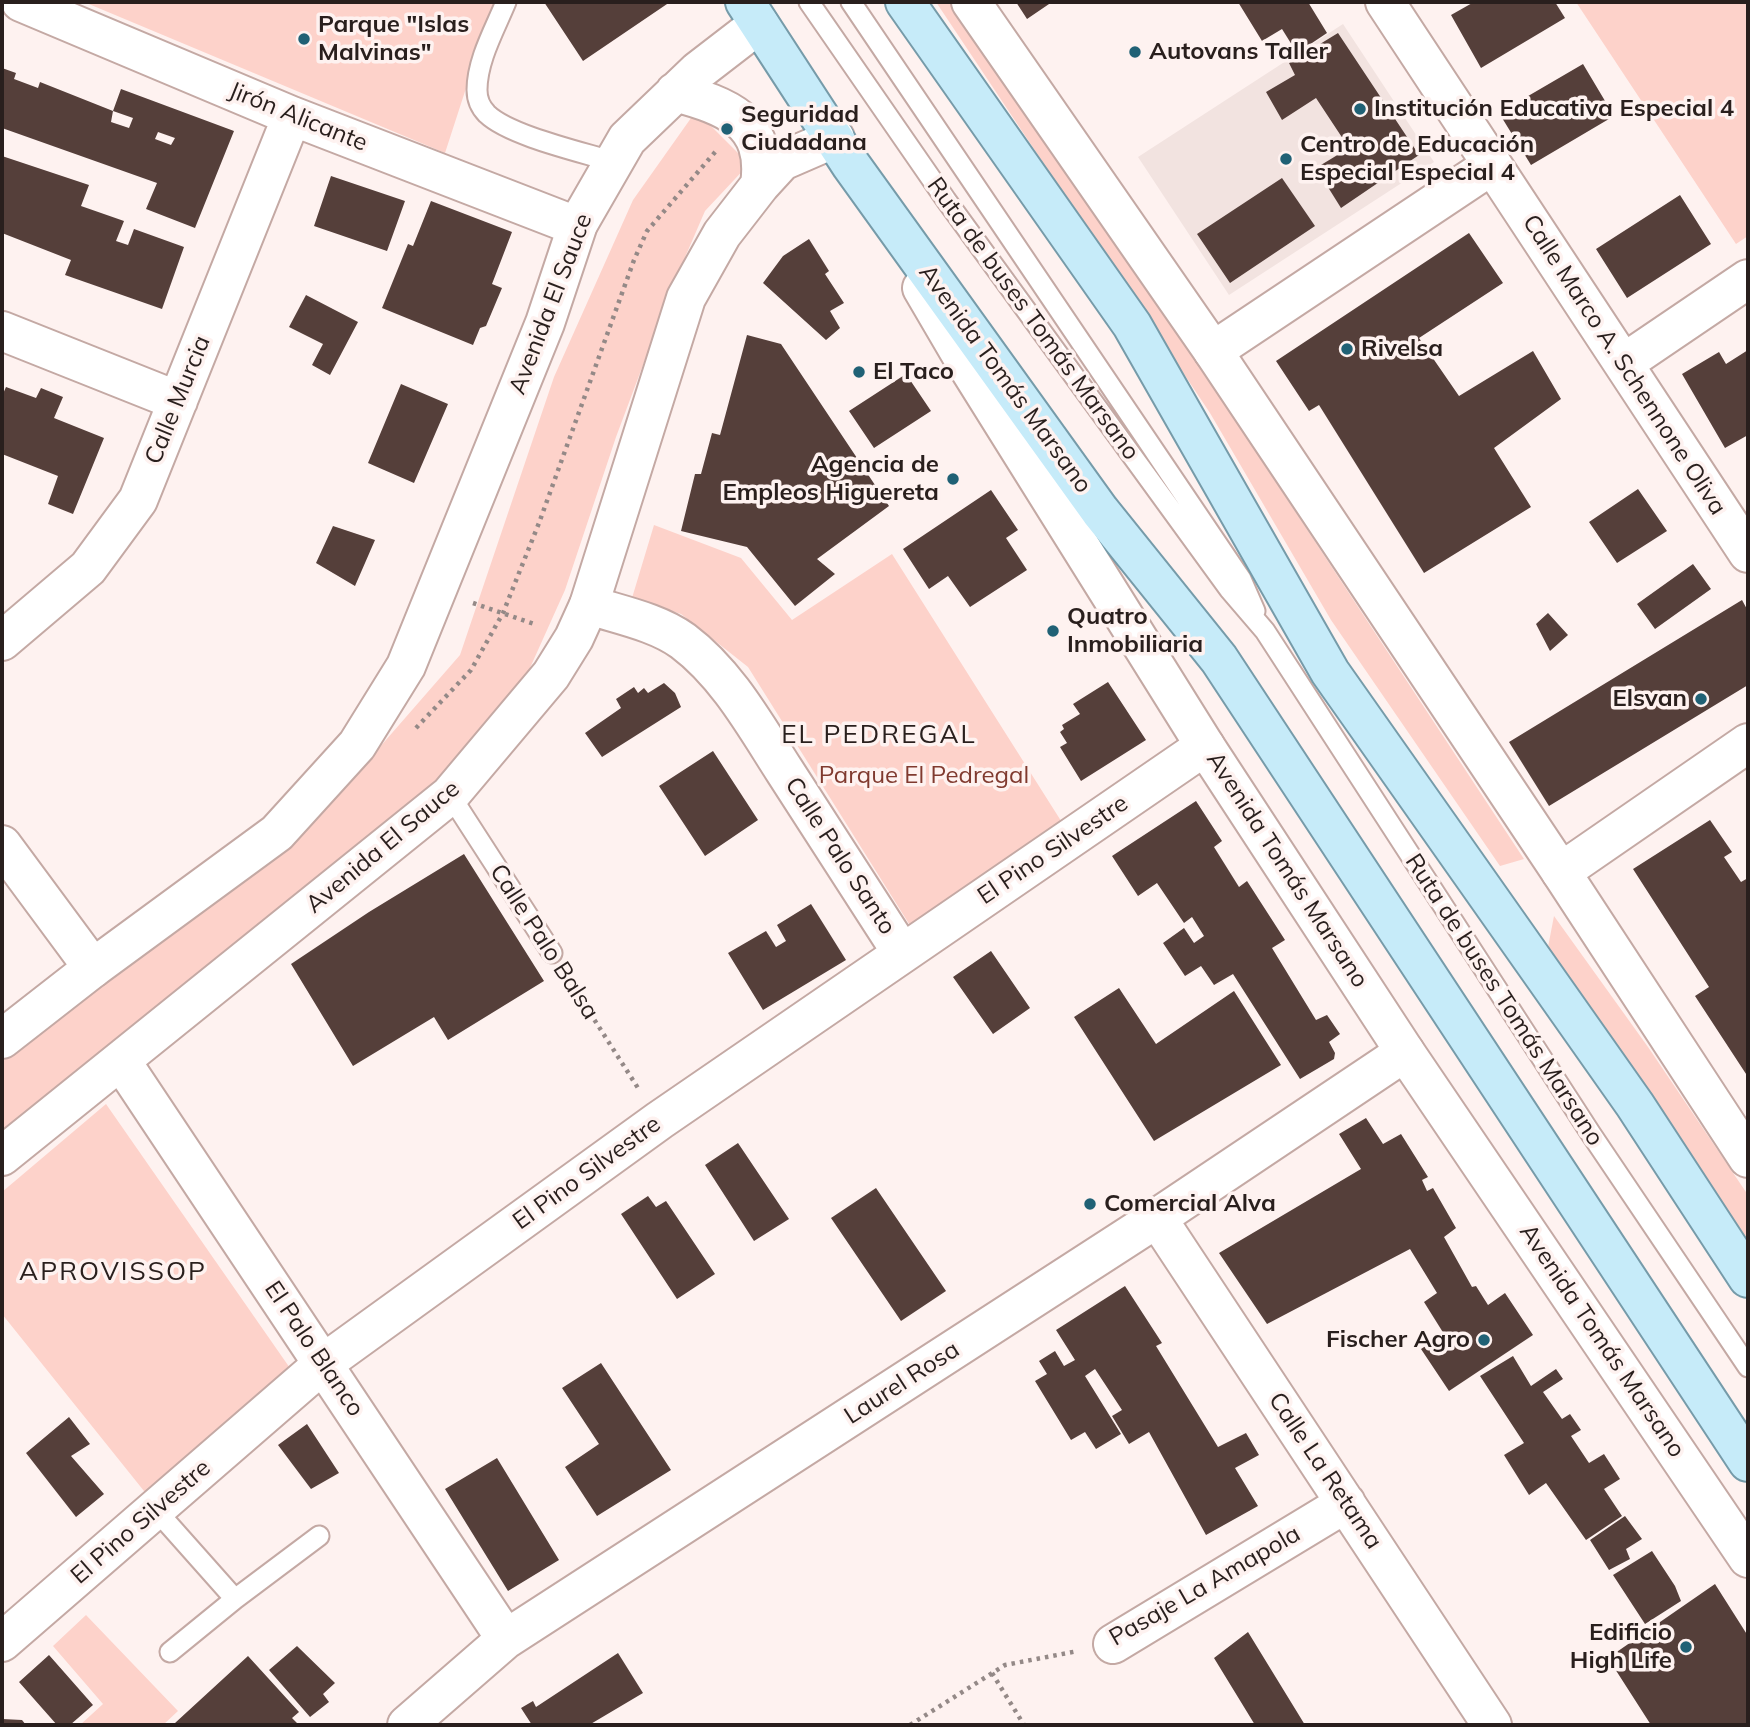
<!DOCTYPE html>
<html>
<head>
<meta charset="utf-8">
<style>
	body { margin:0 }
	#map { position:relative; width:1750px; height:1727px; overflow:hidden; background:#fef2f0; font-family:Mulish,sans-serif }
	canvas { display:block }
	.frame { position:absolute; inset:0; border:4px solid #291f1d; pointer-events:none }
</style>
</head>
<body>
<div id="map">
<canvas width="1750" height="1727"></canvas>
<div class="frame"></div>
</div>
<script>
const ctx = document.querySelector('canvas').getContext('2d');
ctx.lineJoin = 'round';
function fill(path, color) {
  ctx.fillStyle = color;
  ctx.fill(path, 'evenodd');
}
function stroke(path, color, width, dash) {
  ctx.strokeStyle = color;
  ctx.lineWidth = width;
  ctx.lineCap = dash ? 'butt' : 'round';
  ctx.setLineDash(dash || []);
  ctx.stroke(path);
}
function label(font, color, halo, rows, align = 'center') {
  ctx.font = font + ' Mulish,sans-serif';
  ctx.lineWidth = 7;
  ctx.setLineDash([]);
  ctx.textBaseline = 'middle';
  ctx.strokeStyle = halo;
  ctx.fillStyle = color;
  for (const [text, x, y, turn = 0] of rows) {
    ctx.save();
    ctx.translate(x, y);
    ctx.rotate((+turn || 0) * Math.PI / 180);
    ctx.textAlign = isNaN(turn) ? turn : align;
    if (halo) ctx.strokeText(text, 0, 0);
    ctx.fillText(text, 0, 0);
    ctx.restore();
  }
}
fill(new Path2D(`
	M 1343,24 L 1434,162 L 1229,295 L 1138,157 Z`), '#f2e3e0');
fill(new Path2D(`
	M 84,2 L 494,2 L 445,153 Z
	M 936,2 L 952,2 L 1206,376 L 1524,859 L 1500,866 L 1331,620 L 1210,413 Z
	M 1576,2 L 1748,2 L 1748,236 L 1736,244 Z
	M 696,111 L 749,164 L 705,211 L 673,285 L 616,437 L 565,590 L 525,679 L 454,771 L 2,1130 L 2,1062 L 338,795 L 460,655 L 554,377 L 633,200 Z
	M 654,525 L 741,558 L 792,620 L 892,554 L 1063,824 L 911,927 L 748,667 L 681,614 L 632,598 Z
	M 1554,916 L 1648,1047 L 1748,1195 L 1748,1248 L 1548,947 Z
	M 106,1104 L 292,1371 L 148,1496 L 2,1314 L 2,1192 Z
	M 86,1615 L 178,1711 L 163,1725 L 80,1725 L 103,1704 L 53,1646 Z`), '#fdd2ca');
fill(new Path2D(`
	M 544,2 L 670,2 L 583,61 Z
	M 1016,2 L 1052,2 L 1027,19 Z
	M 1238,2 L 1308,2 L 1327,33 L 1297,53 L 1282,29 L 1262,41 Z
	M 1474,2 L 1555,2 L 1565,18 L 1481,68 L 1451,15 Z
	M 1338,33 L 1419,155 L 1341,208 L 1316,168 L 1349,148 L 1316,98 L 1282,120 L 1266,92 L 1295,75 L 1289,63 Z
	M 1583,64 L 1614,116 L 1531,165 L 1499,113 Z
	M 2,68 L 16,73 L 14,79 L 38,88 L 40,82 L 113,111 L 111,122 L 129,128 L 133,118 L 113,111 L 121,89 L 234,131 L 195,228 L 146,209 L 157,183 L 2,128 ZM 158,132 L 175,138 L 171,145 L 155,139 Z
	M 2,156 L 89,185 L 81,206 L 124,221 L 116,241 L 128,245 L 134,229 L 184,247 L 162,309 L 65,275 L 71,260 L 2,233 Z
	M 331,176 L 405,201 L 387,251 L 314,226 Z
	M 1282,178 L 1315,226 L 1230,283 L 1197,234 Z
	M 1680,195 L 1711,244 L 1627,298 L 1596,249 Z
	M 431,201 L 512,232 L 492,284 L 502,288 L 486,326 L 480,328 L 473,345 L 382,308 L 408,244 L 413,246 Z
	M 1469,233 L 1503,283 L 1419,338 L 1459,396 L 1533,351 L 1561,399 L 1494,448 L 1531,507 L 1424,573 L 1319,405 L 1309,411 L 1276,361 Z
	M 809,239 L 829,271 L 825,274 L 844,303 L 830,311 L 840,328 L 826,340 L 763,283 L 783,256 Z
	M 306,295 L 358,322 L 330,375 L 312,365 L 323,344 L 289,327 Z
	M 747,335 L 781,344 L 889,506 L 817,559 L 835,574 L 795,606 L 747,547 L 681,531 L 695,474 L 701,474 L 712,433 L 720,435 Z
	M 1748,350 L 1748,435 L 1725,448 L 1682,374 L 1719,352 L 1726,364 Z
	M 906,374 L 931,411 L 874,448 L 849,411 Z
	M 401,384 L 448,404 L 414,483 L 368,463 Z
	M 6,387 L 36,398 L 41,388 L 63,397 L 54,418 L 104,438 L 73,514 L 48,504 L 58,476 L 2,454 L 2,396 Z
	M 1638,489 L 1667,531 L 1617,563 L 1589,522 Z
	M 991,490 L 1018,530 L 1006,538 L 1027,570 L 970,607 L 948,576 L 929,589 L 903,549 Z
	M 333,526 L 375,540 L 355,586 L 316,563 Z
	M 1693,564 L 1711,589 L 1655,629 L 1637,604 Z
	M 1742,600 L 1748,611 L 1748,685 L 1549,806 L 1509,742 Z
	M 1548,613 L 1568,635 L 1550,651 L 1536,624 Z
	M 1108,682 L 1146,740 L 1081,781 L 1060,747 L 1067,743 L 1060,732 L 1064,729 L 1062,725 L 1080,714 L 1073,704 Z
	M 664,683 L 675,693 L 681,707 L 602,757 L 585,733 L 621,708 L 616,699 L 634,687 L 638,693 L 644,688 L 648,693 Z
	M 713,751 L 758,820 L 705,856 L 659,786 Z
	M 1196,801 L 1222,841 L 1214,847 L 1239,887 L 1247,881 L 1285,940 L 1272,948 L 1316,1020 L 1327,1015 L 1340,1034 L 1329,1042 L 1335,1053 L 1334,1059 L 1300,1079 L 1233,974 L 1214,985 L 1201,966 L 1185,976 L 1163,943 L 1184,928 L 1194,943 L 1204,936 L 1192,917 L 1184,923 L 1157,883 L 1138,896 L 1112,856 Z
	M 1710,820 L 1732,852 L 1724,857 L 1741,882 L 1748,878 L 1748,1077 L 1695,996 L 1709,987 L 1633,869 Z
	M 464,854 L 544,981 L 448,1040 L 434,1017 L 353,1066 L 291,964 L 369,912 Z
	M 811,904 L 846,960 L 763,1010 L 728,953 L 766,931 L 776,947 L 786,941 L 777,925 Z
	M 991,951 L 1030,1008 L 993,1034 L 953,977 Z
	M 1119,988 L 1156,1044 L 1234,991 L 1281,1065 L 1154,1141 L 1074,1017 Z
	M 1366,1118 L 1383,1144 L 1401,1134 L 1428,1177 L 1422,1180 L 1427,1191 L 1433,1188 L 1456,1228 L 1444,1237 L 1472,1287 L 1476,1286 L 1488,1305 L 1505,1293 L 1533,1335 L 1449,1391 L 1421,1349 L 1444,1334 L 1424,1302 L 1437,1293 L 1410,1249 L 1267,1324 L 1219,1253 L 1361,1169 L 1339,1134 Z
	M 738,1143 L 789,1219 L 754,1241 L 705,1165 Z
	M 876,1188 L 946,1291 L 901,1321 L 831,1218 Z
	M 648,1196 L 656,1207 L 666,1201 L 715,1274 L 677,1299 L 621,1214 Z
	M 1125,1286 L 1162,1343 L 1156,1346 L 1218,1447 L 1246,1433 L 1259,1455 L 1235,1468 L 1258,1506 L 1206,1535 L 1149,1432 L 1129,1444 L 1112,1416 L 1122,1410 L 1095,1369 L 1085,1376 L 1121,1434 L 1096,1449 L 1085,1432 L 1071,1440 L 1035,1381 L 1047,1374 L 1039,1361 L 1055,1351 L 1064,1366 L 1075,1360 L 1056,1330 Z
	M 1513,1356 L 1531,1386 L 1556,1369 L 1563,1379 L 1543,1392 L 1562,1419 L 1570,1414 L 1581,1430 L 1571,1436 L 1589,1463 L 1604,1454 L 1620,1479 L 1604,1489 L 1622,1516 L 1586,1540 L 1546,1483 L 1529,1495 L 1504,1455 L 1524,1443 L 1480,1376 Z
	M 601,1363 L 671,1470 L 597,1516 L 565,1467 L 599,1444 L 562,1388 Z
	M 69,1417 L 90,1444 L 71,1456 L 104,1494 L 76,1517 L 26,1453 Z
	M 307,1424 L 339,1473 L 311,1489 L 278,1445 Z
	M 497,1458 L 559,1560 L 508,1591 L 445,1489 Z
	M 1625,1516 L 1642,1539 L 1626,1549 L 1630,1559 L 1609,1570 L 1590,1540 Z
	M 1652,1551 L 1675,1586 L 1681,1601 L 1645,1624 L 1613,1575 Z
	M 1715,1584 L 1748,1636 L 1748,1725 L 1651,1725 L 1608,1658 Z
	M 1248,1632 L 1305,1725 L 1255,1725 L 1214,1658 Z
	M 297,1646 L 335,1683 L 323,1694 L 329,1702 L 310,1717 L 269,1670 Z
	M 618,1653 L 643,1693 L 589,1725 L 532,1725 L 521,1708 L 533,1701 L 536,1707 Z
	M 49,1655 L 93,1705 L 70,1725 L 57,1725 L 19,1682 Z
	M 248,1656 L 299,1712 L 292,1718 L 299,1725 L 177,1725 L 175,1723 Z
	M 2,1719 L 22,1720 L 26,1725 L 2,1725 Z`), '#553f3a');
const service = new Path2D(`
	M 506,2 C 495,29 477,60 477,90 C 477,99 480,107 487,114 C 510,136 582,152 614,162
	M 809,2 L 946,200 L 1229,589 L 1265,631 L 1591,1134 L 1748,1367
	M 851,2 L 1241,579 L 1255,611
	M 450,795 L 552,953
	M 155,1509 L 235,1599
	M 170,1652 L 235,1599 L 319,1536`);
const minor = new Path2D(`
	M 21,2 L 292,116 L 571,224 L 578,224
	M 1385,2 L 1748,553
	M 2,331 L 178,401
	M 1213,351 L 1492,165
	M 1624,363 L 1748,279
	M 589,605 C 620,615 657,622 683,641 C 727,674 755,725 784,770 C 824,831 863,892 902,953
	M 2,641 L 88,568 L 138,500 L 292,116
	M 2,845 L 93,968
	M 1561,872 L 1748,743
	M 121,1061 L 506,1639
	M 1157,1218 L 1492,1725
	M 2,1642 L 324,1363 L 660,1120 L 1205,746
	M 1113,1644 L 1346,1503
	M 407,1725 L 506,1639 L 1157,1218 L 1405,1052`);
const tertiary = new Path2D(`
	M 971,2 L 1213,351 L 1561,872 L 1748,1158
	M 675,92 C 726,106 769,121 760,185
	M 922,288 L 970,370 L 1205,746 L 1405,1052 L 1748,1558
	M 2,1039 L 93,968 L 277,833 L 357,745 L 406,666 L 545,323 L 578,224 L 627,139 L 698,71 L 759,24
	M 2,1156 L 450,795 L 551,675 L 574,638 L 589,605 L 686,298 L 722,234 L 760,185 L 782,161 L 835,138`);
const primary = new Path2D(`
	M 745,2 L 851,165 L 1100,511 L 1219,659 L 1748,1462
	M 905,2 L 1132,325 L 1330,672 L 1635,1105 L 1748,1278`);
stroke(service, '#c4a9a4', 23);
stroke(minor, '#c4a9a4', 42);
stroke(tertiary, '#c4a9a4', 42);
stroke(primary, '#769ba9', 42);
stroke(new Path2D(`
	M 473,603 L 537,625
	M 416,728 L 471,670 L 503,613 L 539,523 L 634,260 L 647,231 L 716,151
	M 567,977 L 638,1088
	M 992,1673 L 1024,1725
	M 910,1725 L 1005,1665 L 1078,1651`), '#948987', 4.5, [3.5, 5]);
stroke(service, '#fff', 19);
stroke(minor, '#fff', 38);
stroke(tertiary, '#fff', 38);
stroke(primary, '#c6ebf9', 38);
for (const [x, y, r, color] of [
	[304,39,7,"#206175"],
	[1135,52,7,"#206175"],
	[1360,109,7,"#206175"],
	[727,129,7,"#206175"],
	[1286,159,7,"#206175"],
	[1347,349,7,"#206175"],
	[859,372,7,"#206175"],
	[953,479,7,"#206175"],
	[1053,631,7,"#206175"],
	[1701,699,7,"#206175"],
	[1090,1204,7,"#206175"],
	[1484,1340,7,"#206175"],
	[1686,1647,7,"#206175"]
]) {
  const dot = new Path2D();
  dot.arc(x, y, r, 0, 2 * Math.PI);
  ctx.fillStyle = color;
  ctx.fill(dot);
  stroke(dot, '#fef2f0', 2.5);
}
label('bold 24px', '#291f1d', '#fef2f0', [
	["Parque \"Islas",318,25],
	["Malvinas\"",318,53],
	["Autovans Taller",1149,52],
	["Institución Educativa Especial 4",1374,109],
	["Seguridad",741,115],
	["Ciudadana",741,143],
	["Centro de Educación",1300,145],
	["Especial Especial 4",1300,173],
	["Rivelsa",1361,349],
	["El Taco",873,372],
	["Agencia de",939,465,"right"],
	["Empleos Higuereta",939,493,"right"],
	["Quatro",1067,617],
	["Inmobiliaria",1067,645],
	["Elsvan",1687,699,"right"],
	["Comercial Alva",1104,1204],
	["Fischer Agro",1470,1340,"right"],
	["Edificio",1672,1633,"right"],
	["High Life",1672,1661,"right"]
], 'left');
label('24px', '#291f1d', '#fef2f0', [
	["Jirón Alicante",298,117,22],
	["Avenida El Sauce",551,304,-69],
	["Ruta de buses Tomás Marsano",1033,319,54],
	["Calle Marco A. Schennone Oliva",1624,365,57],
	["Avenida Tomás Marsano",1005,379,54],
	["Calle Murcia",178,400,-68],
	["Avenida El Sauce",383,847,-40],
	["El Pino Silvestre",1053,850,-34],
	["Calle Palo Santo",840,856,57],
	["Avenida Tomás Marsano",1287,870,57],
	["Calle Palo Balsa",544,942,57],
	["Ruta de buses Tomás Marsano",1504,1000,57],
	["El Pino Silvestre",587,1173,-36],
	["Avenida Tomás Marsano",1602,1341,56],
	["El Palo Blanco",314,1349,56],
	["Laurel Rosa",902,1383,-33],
	["Calle La Retama",1325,1471,56],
	["El Pino Silvestre",141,1522,-41],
	["Pasaje La Amapola",1205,1586,-30]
]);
label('24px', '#803a2f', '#fef2f0', [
	["Parque El Pedregal",924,776]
]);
ctx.letterSpacing = '2px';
label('26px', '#291f1d', '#fef2f0', [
	["EL PEDREGAL",879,735],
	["APROVISSOP",113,1272]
]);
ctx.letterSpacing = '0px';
</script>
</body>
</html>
